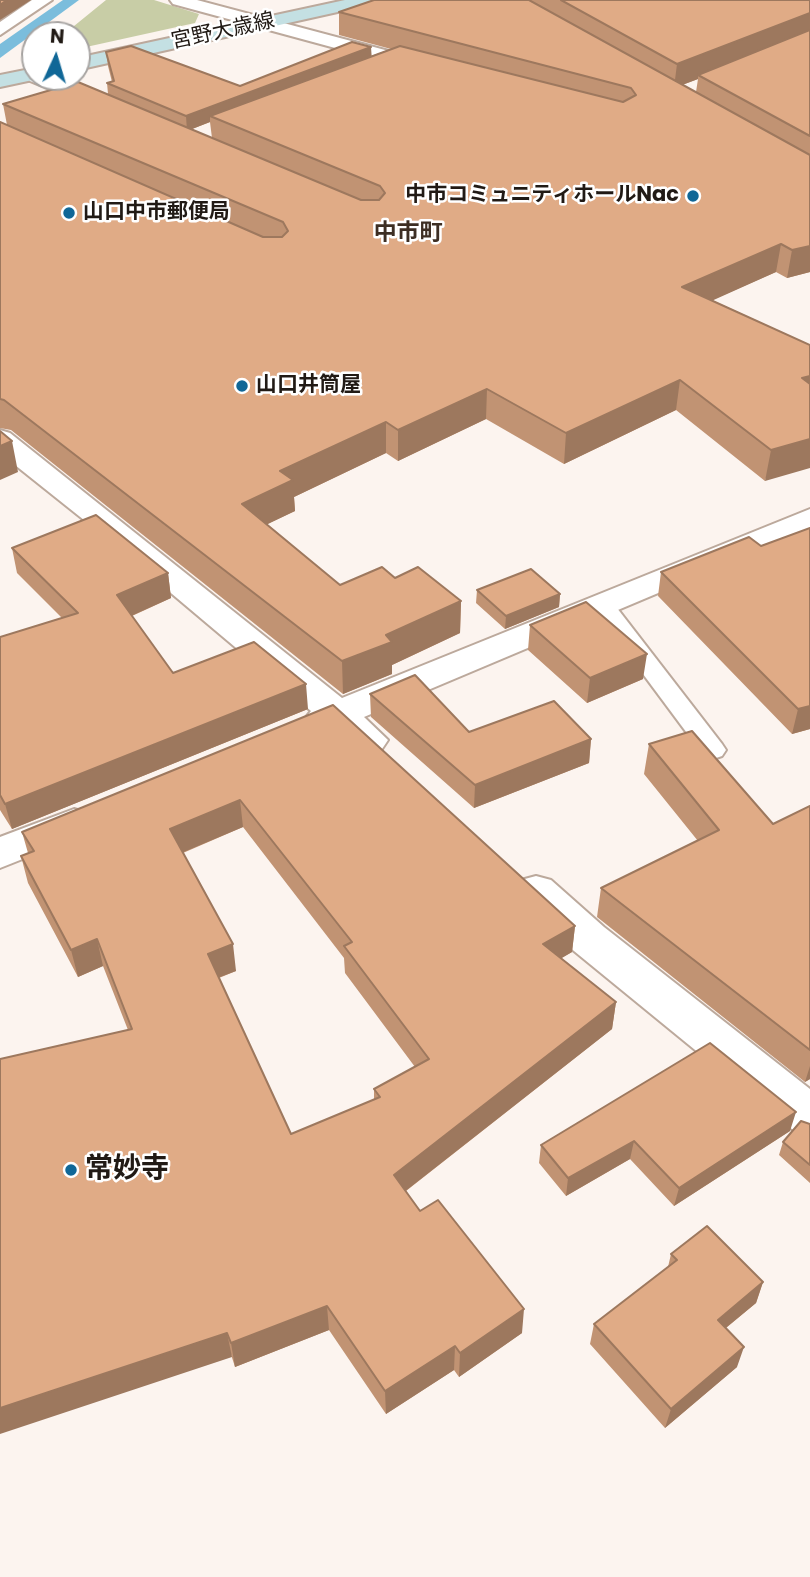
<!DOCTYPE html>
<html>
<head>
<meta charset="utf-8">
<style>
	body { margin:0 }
	#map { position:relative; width:810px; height:1577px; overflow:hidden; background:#fcf4ef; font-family:Poppins,sans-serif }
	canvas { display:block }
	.north { position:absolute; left:21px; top:21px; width:70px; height:70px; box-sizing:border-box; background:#fff; border:2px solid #a6a3a1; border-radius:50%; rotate:4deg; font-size:19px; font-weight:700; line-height:28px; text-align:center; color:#211a15 }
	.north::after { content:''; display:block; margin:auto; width:24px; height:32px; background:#106797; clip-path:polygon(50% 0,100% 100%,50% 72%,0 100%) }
</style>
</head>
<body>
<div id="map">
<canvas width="810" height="1577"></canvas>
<div class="north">N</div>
</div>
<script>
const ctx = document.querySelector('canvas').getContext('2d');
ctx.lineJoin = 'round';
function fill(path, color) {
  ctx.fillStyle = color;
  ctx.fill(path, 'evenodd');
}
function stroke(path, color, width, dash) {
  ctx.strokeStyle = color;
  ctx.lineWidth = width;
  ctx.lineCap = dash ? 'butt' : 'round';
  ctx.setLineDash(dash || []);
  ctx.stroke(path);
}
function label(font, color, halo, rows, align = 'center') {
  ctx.font = font + ' Poppins,"Noto Sans JP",sans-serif';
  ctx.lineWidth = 5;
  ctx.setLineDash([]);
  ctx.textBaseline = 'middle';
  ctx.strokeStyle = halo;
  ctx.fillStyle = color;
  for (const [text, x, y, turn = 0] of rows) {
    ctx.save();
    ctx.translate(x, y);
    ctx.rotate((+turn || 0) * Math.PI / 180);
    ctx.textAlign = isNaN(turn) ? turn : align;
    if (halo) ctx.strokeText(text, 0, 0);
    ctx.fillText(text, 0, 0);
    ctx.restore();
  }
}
fill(new Path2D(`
	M 106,0 L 154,0 L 199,14 L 195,23 L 77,49 L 77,35 L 63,35 Z`), '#c8cda6');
fill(new Path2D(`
	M 63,0 L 79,0 L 0,58 L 0,44 Z`), '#7bbddc');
const lane = new Path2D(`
	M 602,597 L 610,599 L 722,744 L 726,750 L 722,756 L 713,759 L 704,756 L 591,604 L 594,599 Z`);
const street = new Path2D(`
	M 32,0 L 52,0 L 0,35 L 0,22 Z
	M 170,0 L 197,0 L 434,63 L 437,67 L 427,73 L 420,71 L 173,4 Z
	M 35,72 L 35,77 L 54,77 L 117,103 L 120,107 L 110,113 L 103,111 L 30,81 L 27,77 Z
	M 0,430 L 10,433 L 342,698 L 810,509 L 810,529 L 364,717 L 388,740 L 382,749 C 360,755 350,744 333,730 L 321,733 L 308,730 L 303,721 L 311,711 L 89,524 L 0,453 Z
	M 74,809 L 88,813 L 94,823 L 88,833 L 0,868 L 0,837 Z
	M 536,876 L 551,880 L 604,927 L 810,1089 L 810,1136 L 793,1130 L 574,951 L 521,902 L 515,891 L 521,880 Z`);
const secondary = new Path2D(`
	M 345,0 L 378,0 L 369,5 L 77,70 L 77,58 Z
	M 35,68 L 35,77 L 42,78 L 0,87 L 0,75 Z`);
stroke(lane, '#bca99c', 4);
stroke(street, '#bca99c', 4);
stroke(secondary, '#bca99c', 4);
fill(lane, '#fff');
fill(street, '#fff');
fill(secondary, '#c4e0e3');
fill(new Path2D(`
	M 374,0 L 810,0 L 810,272 L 787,278 L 776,272 L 712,300 L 810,345 L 765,481 L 676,410 L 564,464 L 486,419 L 398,461 L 386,453 L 294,497 L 295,511 L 267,524 L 340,585 L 395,578 L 461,601 L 460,633 L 392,665 L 392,674 L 343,694 L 11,430 L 0,428 L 0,122 L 7,125 L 3,104 L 108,94 L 107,83 L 112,82 L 108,66 L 106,52 L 240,86 L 371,47 L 371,56 L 391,49 L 339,35 L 339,12 ZM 698,79 L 696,92 L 682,85 ZM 210,122 L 212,138 L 192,129 Z
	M 810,528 L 810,729 L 792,734 L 658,596 L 661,572 L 761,546 Z
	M 12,548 L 168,573 L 171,598 L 132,616 L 173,673 L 308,709 L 12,829 L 0,810 L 0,637 L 62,618 L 17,573 Z
	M 477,590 L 560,594 L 559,607 L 505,629 L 476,603 Z
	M 530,625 L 643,679 L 587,703 L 528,650 Z
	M 370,694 L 469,732 L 591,739 L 589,763 L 474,808 L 371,717 Z
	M 333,705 L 575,926 L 572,952 L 561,958 L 616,1002 L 612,1029 L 406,1191 L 420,1211 L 522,1333 L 459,1377 L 454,1370 L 386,1414 L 329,1330 L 235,1367 L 128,1030 L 103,966 L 78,977 L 28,883 L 21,856 L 28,853 L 22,832 ZM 243,827 L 344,958 L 345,973 L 415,1067 L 374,1089 L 374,1100 L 291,1134 L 219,978 L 236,971 L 183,853 Z
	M 649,744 L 773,824 L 810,806 L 810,1079 L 805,1082 L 597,917 L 601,888 L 698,841 L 644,774 Z
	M 810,1124 L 810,1183 L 779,1155 L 783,1142 Z
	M 790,1131 L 674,1206 L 630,1159 L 566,1196 L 539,1163 L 541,1145 Z
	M 671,1254 L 763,1282 L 756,1303 L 726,1328 L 737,1367 L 665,1428 L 590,1344 L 594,1324 L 668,1267 Z`), '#c19373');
fill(new Path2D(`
	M 7,0 L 31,0 L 0,20 L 0,5 Z
	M 810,13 L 810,34 L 698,75 L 698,79 L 674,88 L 677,64 Z
	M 371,47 L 372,61 L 210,116 L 210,122 L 187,131 L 186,116 Z
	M 781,244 L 776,272 L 678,316 L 682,287 Z
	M 810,246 L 810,272 L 787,278 L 792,250 Z
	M 810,376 L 810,404 L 802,378 Z
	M 680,380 L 676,410 L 564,464 L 566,433 Z
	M 487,389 L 486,419 L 398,461 L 398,430 Z
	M 386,422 L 386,453 L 294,497 L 295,511 L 245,535 L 242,504 L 280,471 Z
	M 810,439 L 810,468 L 765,481 L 771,450 Z
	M 12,441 L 18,472 L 0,480 L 0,446 Z
	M 168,573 L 171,598 L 122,620 L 117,595 Z
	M 560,594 L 559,607 L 505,629 L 506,616 Z
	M 461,601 L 460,633 L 392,665 L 392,674 L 343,694 L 342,661 L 386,635 Z
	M 647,654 L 643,679 L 587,703 L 590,678 Z
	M 306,684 L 308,709 L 12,829 L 5,804 Z
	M 810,706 L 810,729 L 792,734 L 798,709 Z
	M 591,739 L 589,763 L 474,808 L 475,785 Z
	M 240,800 L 243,827 L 174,856 L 170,829 Z
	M 575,926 L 572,952 L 540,971 L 543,944 Z
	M 97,939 L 103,966 L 78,977 L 71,950 Z
	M 233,944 L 236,971 L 212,980 L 208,954 Z
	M 616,1002 L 612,1029 L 394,1200 L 394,1175 Z
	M 810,1066 L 810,1079 L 805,1082 Z
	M 796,1112 L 790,1131 L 674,1206 L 679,1188 Z
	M 634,1141 L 630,1159 L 566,1196 L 568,1178 Z
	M 763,1282 L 756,1303 L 711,1340 L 718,1320 Z
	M 327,1306 L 329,1330 L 235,1367 L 231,1343 Z
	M 524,1309 L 522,1333 L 459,1377 L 460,1353 Z
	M 227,1333 L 232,1357 L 0,1434 L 0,1408 Z
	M 455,1346 L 454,1370 L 386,1414 L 385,1391 Z
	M 744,1347 L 737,1367 L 665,1428 L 671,1409 Z`), '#9d785e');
const building = new Path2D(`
	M 0,0 L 7,0 L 0,5 Z
	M 374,0 L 529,0 L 810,155 L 810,246 L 792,250 L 781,244 L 682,287 L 810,345 L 810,376 L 802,378 L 810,384 L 810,439 L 771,450 L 680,380 L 566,433 L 487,389 L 398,430 L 386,422 L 280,471 L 293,480 L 242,504 L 340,585 L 382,567 L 395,578 L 418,567 L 461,601 L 386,635 L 392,642 L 342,661 L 4,400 L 0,399 L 0,122 L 263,237 L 282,237 L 288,231 L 283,222 L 3,104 L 78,82 L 361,200 L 379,200 L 385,193 L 380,186 L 210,116 L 400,46 L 623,102 L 636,95 L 631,88 L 339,12 Z
	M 561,0 L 810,0 L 810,13 L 677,64 Z
	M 810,30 L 810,136 L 698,75 Z
	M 352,42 L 371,47 L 186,116 L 107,83 L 114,81 L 106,52 L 131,46 L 240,86 Z
	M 0,431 L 12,441 L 0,446 Z
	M 96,515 L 168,573 L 117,595 L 173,673 L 254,642 L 306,684 L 5,804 L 0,795 L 0,637 L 78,613 L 12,548 Z
	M 810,528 L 810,706 L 798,709 L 661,572 L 749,537 L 761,546 Z
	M 531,569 L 560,594 L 506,616 L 477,590 Z
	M 586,602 L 647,654 L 590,678 L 530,625 Z
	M 415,675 L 469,732 L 554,701 L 591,739 L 475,785 L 370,694 Z
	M 333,705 L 575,926 L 543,944 L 616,1002 L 394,1175 L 420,1211 L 438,1200 L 524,1309 L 460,1353 L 455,1346 L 385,1391 L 327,1306 L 231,1343 L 227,1333 L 0,1408 L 0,1059 L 132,1029 L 97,939 L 71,950 L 21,856 L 34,851 L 22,832 ZM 240,800 L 352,942 L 344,946 L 429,1059 L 374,1089 L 380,1097 L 291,1134 L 208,954 L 233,944 L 170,829 Z
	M 692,731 L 773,824 L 810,806 L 810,1050 L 601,888 L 719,830 L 649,744 Z
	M 710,1043 L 796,1112 L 679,1188 L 634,1141 L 568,1178 L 541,1145 Z
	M 801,1121 L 810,1124 L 810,1165 L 783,1142 Z
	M 707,1226 L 763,1282 L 718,1320 L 744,1347 L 671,1409 L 594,1324 L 677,1260 L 671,1254 Z`);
fill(building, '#e0ab86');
stroke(building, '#9d785e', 2);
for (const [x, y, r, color] of [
	[693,196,7,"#106797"],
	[69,213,7,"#106797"],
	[242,386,7,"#106797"],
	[71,1170,7,"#106797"]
]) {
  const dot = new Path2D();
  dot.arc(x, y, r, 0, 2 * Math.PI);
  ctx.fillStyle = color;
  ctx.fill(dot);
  stroke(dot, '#fff', 2.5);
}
label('21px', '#211a15', '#fff', [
	["宮野大歳線",223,32,-12]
]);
label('bold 21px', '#211a15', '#fff', [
	["中市コミュニティホールNac",679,196,"right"],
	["山口中市郵便局",83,213],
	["山口井筒屋",256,386]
], 'left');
label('bold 23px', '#3d2e23', '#fff', [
	["中市町",408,234]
]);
label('bold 28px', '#211a15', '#fff', [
	["常妙寺",85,1170]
], 'left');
</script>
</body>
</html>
